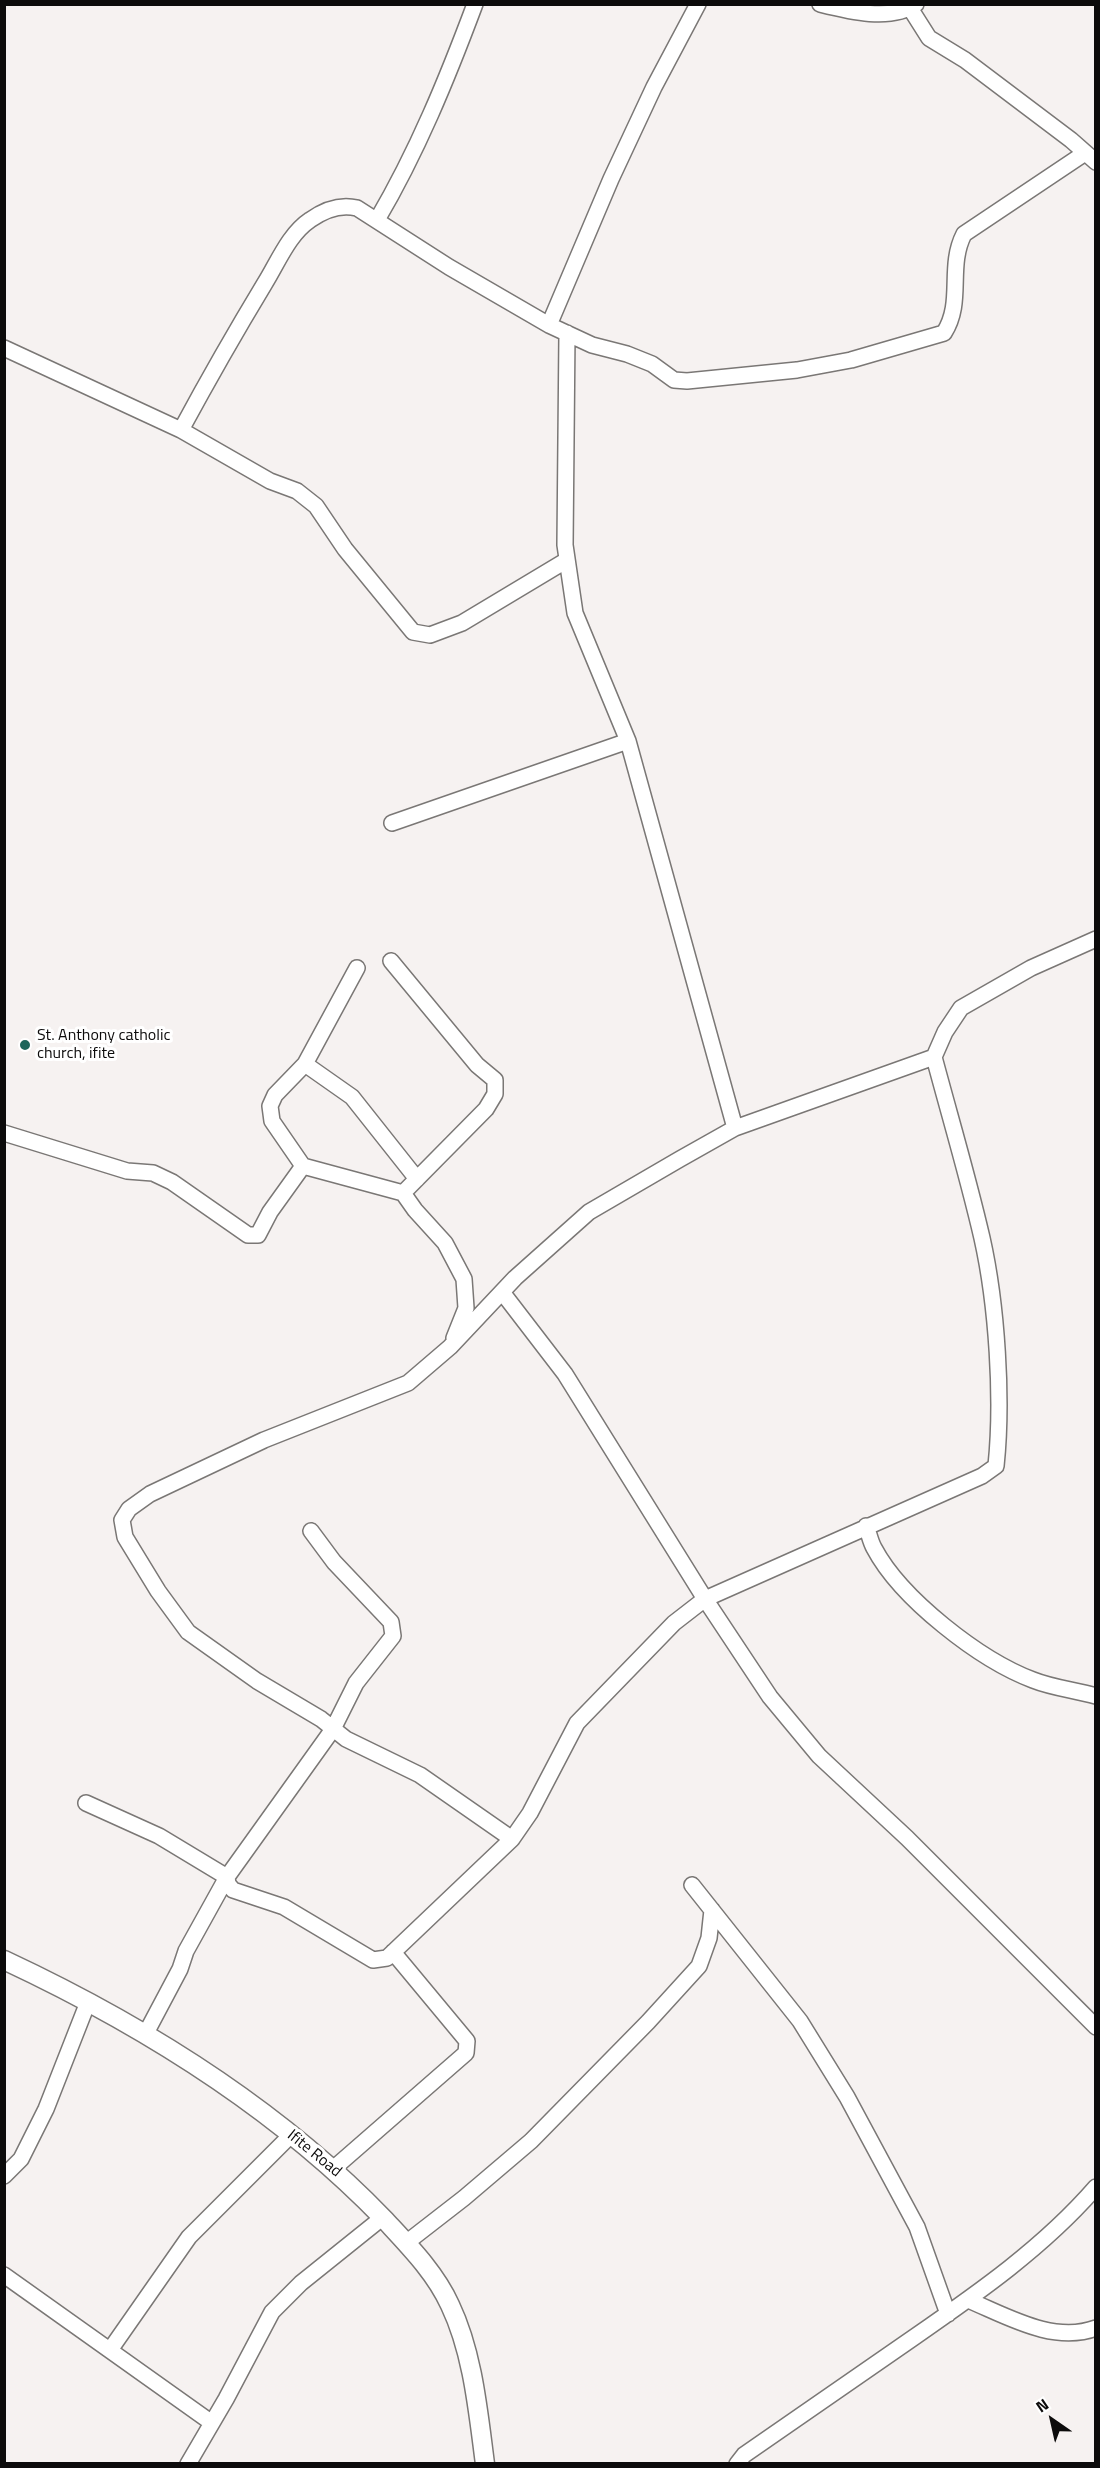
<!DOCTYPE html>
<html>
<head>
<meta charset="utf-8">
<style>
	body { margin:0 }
	#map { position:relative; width:1100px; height:2468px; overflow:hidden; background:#f6f2f1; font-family:"Titillium Web",sans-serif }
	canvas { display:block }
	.frame { position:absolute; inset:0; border:6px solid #0c0b0b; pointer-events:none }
	.north { position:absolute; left:1022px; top:2390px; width:60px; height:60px; -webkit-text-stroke:4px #fff; paint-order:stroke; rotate:326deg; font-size:16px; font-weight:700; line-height:24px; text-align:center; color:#0c0b0b }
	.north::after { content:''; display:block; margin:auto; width:21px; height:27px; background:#0c0b0b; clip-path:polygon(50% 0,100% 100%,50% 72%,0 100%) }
</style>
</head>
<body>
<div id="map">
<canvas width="1100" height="2468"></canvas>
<div class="frame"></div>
<div class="north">N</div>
</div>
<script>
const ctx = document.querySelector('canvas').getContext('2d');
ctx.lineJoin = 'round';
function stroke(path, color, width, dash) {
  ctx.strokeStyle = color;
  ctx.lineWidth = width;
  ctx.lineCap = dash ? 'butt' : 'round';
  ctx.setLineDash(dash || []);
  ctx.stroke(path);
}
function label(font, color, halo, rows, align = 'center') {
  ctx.font = font + ' "Titillium Web",sans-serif';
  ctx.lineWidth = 6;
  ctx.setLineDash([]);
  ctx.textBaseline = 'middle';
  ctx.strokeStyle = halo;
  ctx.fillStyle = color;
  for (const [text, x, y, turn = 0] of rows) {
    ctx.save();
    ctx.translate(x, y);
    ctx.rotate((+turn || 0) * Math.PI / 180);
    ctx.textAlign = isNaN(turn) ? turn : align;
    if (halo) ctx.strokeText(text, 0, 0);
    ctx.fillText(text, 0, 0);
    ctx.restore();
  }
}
const minor = new Path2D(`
	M 820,4 C 848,11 891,22 916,4
	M 910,8 L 929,38 L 965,60 L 1071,140 L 1096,162
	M 377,220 C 417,152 447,79 475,4
	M 549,325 L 611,179 L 654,87 L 698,4
	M 567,333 L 565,545 L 575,613 L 628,741 L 735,1128
	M 4,348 L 181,430 L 270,481 L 297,491 L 316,506 L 345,549 L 413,632 L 430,635 L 462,623 L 567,560
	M 181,430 C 208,380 236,331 265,283 C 278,262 289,234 310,220 C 324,210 341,204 357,208 L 449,267 L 549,325 L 592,345 L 627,354 L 652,364 L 674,380 L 687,381 L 797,370 L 851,360 L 944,333 C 964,302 947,267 964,234 L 1085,153
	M 392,823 L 628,741
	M 391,961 L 477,1065 L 495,1080 L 495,1094 L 486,1109 L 403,1193 L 415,1210 L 445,1243 L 464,1279 L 466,1308 L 454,1338
	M 305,1064 L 352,1097 L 417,1179
	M 4,1133 L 127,1171 L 153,1173 L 172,1182 L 248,1235 L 258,1235 L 270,1212 L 303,1166 L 272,1121 L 270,1106 L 275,1095 L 305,1064 L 357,968
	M 303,1166 L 403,1193
	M 502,1292 L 565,1374 L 705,1599 L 770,1697 L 819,1756 L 907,1838 L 1096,2027
	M 866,1526 C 869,1533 870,1541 874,1548 C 901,1599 980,1660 1033,1680 C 1053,1688 1075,1690 1096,1696
	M 86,1803 L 159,1836 L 227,1877 L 228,1884 L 233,1890 L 284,1907 L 373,1960 L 387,1958 L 512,1839 L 530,1813 L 577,1723 L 674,1623 L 705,1599 L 982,1476 L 996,1466 C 1003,1399 997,1305 982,1238 C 968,1177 950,1117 934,1057 L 945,1032 L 961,1008 L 1031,968 L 1096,939
	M 512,1839 L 420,1775 L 346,1739 L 321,1719 L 257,1681 L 188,1632 L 158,1591 L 125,1537 L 122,1520 L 129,1509 L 150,1494 L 264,1440 L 408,1383 L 450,1347 L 515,1278 L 589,1212 L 680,1159 L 735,1128 L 934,1057
	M 692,1885 L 800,2021 L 847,2097 L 917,2227 L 948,2314
	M 145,2035 L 180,1969 L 186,1951 L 227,1877 L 333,1729 L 356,1683 L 393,1636 L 391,1622 L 334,1562 L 311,1531
	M 333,2169 L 466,2053 L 467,2041 L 393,1952
	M 4,2176 L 21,2159 L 46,2109 L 88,2002
	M 406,2243 L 464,2198 L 531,2141 L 648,2022 L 699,1966 L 709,1938 L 712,1910
	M 4,2275 L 212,2423
	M 968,2300 C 1007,2316 1053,2344 1096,2328
	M 110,2350 L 189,2237 L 291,2135
	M 188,2464 L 226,2399 L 272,2312 L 301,2283 L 382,2218
	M 737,2464 L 744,2455 C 800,2416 857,2377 913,2338 C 978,2293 1044,2247 1096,2187`);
const tertiary = new Path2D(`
	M 4,1960 C 143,2025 277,2108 384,2219 C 408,2245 435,2272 450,2305 C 473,2353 478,2411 485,2464`);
stroke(minor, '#7a7775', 18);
stroke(tertiary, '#7a7775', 21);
stroke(minor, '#fff', 15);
stroke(tertiary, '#fff', 18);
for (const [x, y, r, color] of [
	[25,1045,6,"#1d655b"]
]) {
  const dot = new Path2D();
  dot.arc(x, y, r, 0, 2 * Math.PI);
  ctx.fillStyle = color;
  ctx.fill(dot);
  stroke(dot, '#fff', 2);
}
label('16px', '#0c0b0b', '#fff', [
	["St. Anthony catholic",37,1036],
	["church, ifite",37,1054]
], 'left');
label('16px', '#0c0b0b', '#fff', [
	["Ifite Road",314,2154,39]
]);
</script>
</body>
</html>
